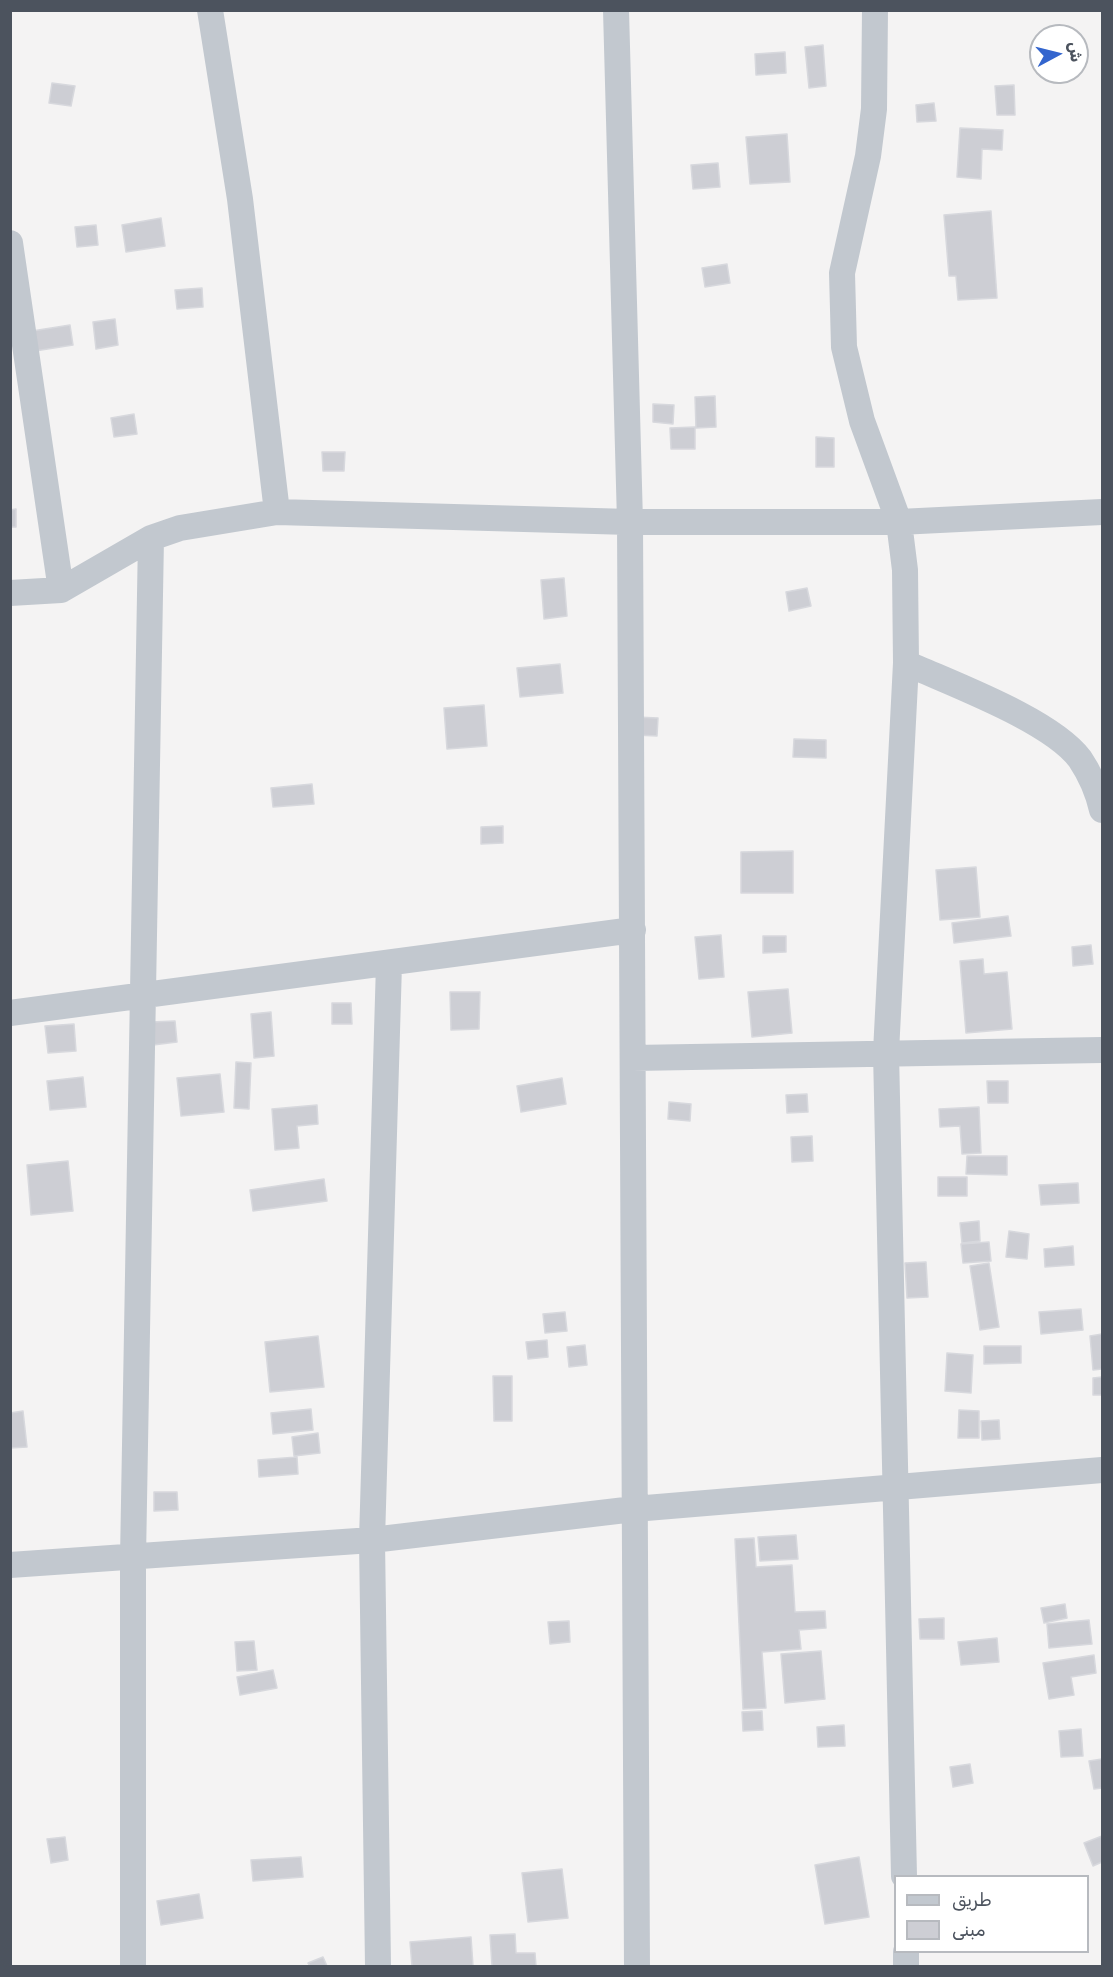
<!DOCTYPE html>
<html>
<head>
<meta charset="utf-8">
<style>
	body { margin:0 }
	#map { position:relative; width:1113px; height:1977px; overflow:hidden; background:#f4f3f3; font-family:Rubik,"Noto Naskh Arabic",sans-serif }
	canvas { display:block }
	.frame { position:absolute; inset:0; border:12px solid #4c535e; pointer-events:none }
	.legend { position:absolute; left:894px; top:1875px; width:195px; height:78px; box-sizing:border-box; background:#fff; border:2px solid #b7babf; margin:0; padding:8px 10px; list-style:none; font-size:18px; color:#4c535e }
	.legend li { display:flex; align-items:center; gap:12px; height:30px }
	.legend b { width:30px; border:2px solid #b7babf }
	.north { position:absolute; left:1029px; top:24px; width:60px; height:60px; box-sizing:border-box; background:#fff; border:2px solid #b7babf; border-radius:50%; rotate:83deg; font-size:16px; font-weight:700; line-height:24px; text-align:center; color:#4c535e }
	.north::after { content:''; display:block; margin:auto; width:21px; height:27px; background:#3365ce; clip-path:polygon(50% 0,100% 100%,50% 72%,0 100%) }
</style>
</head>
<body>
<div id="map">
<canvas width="1113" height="1977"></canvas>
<div class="frame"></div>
<ul class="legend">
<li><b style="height:8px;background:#c2c8cf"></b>طريق</li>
<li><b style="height:16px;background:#cdced4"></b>مبنى</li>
</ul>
<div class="north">ش</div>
</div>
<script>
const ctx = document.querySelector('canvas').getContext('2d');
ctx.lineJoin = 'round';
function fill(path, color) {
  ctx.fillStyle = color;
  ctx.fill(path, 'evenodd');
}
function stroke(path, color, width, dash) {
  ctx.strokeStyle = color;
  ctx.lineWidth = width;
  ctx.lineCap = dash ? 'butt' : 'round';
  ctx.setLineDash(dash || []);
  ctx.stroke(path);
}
const building = new Path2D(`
	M 823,45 L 826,86 L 809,88 L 805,47 Z
	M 785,52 L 786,73 L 756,75 L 755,54 Z
	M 52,83 L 75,86 L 71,106 L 49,103 Z
	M 1014,85 L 1015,115 L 997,115 L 995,86 Z
	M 934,103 L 936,121 L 917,122 L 916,105 Z
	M 960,128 L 1003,130 L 1002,150 L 982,149 L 981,179 L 957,177 Z
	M 787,134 L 790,182 L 750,184 L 746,137 Z
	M 718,163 L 720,187 L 693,189 L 691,165 Z
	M 991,211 L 997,298 L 958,300 L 956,276 L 949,276 L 944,215 Z
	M 161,218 L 165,246 L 126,252 L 122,225 Z
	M 96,225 L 98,245 L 77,247 L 75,227 Z
	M 727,264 L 730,283 L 705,287 L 702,268 Z
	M 202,288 L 203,307 L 177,309 L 175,290 Z
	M 115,319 L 118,345 L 96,349 L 93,322 Z
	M 70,325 L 73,345 L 35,351 L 32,331 Z
	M 715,396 L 716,427 L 696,428 L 695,397 Z
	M 653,404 L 674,405 L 673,424 L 653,422 Z
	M 134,414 L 137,434 L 114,437 L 111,418 Z
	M 695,427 L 695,449 L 671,449 L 670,428 Z
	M 816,437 L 834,438 L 834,467 L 816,467 Z
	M 322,452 L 345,452 L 344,471 L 323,471 Z
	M 16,509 L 16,527 L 10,527 L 10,510 Z
	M 564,578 L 567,616 L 544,619 L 541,580 Z
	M 807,588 L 811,606 L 789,611 L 786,592 Z
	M 560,664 L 563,693 L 520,697 L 517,668 Z
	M 484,705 L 487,746 L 447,749 L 444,708 Z
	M 636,717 L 658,718 L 657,736 L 635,735 Z
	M 794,739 L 826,740 L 826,758 L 793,757 Z
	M 312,784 L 314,804 L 273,807 L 271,788 Z
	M 503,826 L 503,843 L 481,844 L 481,827 Z
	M 793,851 L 793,893 L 741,893 L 741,852 Z
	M 976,867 L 980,917 L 940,920 L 936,870 Z
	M 1008,916 L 1011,936 L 954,943 L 952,923 Z
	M 721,935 L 724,977 L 699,979 L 695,937 Z
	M 763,936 L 786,936 L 786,952 L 763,953 Z
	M 1091,945 L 1093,964 L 1073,966 L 1072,947 Z
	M 983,959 L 984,974 L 1007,972 L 1012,1029 L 966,1033 L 960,961 Z
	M 788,989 L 792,1033 L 752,1037 L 748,992 Z
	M 450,992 L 480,992 L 479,1029 L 451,1030 Z
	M 332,1003 L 351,1003 L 352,1024 L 332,1024 Z
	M 271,1012 L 274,1056 L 254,1058 L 251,1014 Z
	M 175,1021 L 177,1042 L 153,1045 L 151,1022 Z
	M 74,1024 L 76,1051 L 48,1053 L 45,1026 Z
	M 236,1062 L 251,1063 L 249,1109 L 234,1108 Z
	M 220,1074 L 224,1112 L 181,1116 L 177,1078 Z
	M 83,1077 L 86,1107 L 50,1110 L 47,1081 Z
	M 562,1078 L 566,1104 L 521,1112 L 517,1086 Z
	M 987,1081 L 1008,1081 L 1008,1103 L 988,1103 Z
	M 807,1094 L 808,1112 L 787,1113 L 786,1095 Z
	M 669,1102 L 691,1104 L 690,1121 L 668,1119 Z
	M 317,1105 L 318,1124 L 297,1126 L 299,1148 L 275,1150 L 272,1109 Z
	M 979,1107 L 981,1153 L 962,1154 L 960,1126 L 940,1127 L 939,1109 Z
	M 812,1136 L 813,1161 L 792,1162 L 791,1137 Z
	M 967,1156 L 1007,1156 L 1007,1175 L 966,1174 Z
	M 68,1161 L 73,1211 L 31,1215 L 27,1165 Z
	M 938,1177 L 967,1177 L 967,1196 L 938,1196 Z
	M 324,1179 L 327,1201 L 253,1211 L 250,1190 Z
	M 1078,1183 L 1079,1203 L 1041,1205 L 1039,1185 Z
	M 979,1221 L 980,1241 L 962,1243 L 960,1223 Z
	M 1009,1231 L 1029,1234 L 1027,1259 L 1006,1257 Z
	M 989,1242 L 991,1261 L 963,1263 L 961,1244 Z
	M 1073,1246 L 1074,1265 L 1045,1267 L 1044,1249 Z
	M 926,1262 L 928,1297 L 907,1298 L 905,1263 Z
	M 989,1263 L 999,1327 L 980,1330 L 970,1266 Z
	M 1081,1309 L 1083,1330 L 1041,1334 L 1039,1312 Z
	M 565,1312 L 567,1331 L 545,1333 L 543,1314 Z
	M 1102,1334 L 1102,1369 L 1093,1370 L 1090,1336 Z
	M 318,1336 L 324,1387 L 270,1392 L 265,1342 Z
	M 547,1340 L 548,1357 L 528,1359 L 526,1342 Z
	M 585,1345 L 587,1365 L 569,1367 L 567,1347 Z
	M 984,1346 L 1021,1346 L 1021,1363 L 984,1364 Z
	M 947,1353 L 973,1355 L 971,1393 L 945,1391 Z
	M 493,1376 L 512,1376 L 512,1421 L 494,1421 Z
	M 1102,1377 L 1102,1395 L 1093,1395 L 1093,1378 Z
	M 311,1409 L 313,1430 L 273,1434 L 271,1413 Z
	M 959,1410 L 979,1411 L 979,1438 L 958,1438 Z
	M 23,1411 L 27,1447 L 10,1448 L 10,1413 Z
	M 999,1420 L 1000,1439 L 982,1440 L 981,1421 Z
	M 318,1433 L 320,1453 L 294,1456 L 292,1437 Z
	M 297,1457 L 298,1474 L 259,1477 L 258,1460 Z
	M 154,1492 L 177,1492 L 178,1510 L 154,1511 Z
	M 796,1535 L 798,1559 L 760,1561 L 758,1537 Z
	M 754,1538 L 756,1567 L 792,1565 L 795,1612 L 825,1611 L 826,1628 L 799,1630 L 801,1649 L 762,1652 L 766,1708 L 743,1709 L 735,1539 Z
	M 1065,1604 L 1067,1618 L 1044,1623 L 1041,1608 Z
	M 944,1618 L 944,1639 L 920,1639 L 919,1619 Z
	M 1089,1620 L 1092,1644 L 1049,1648 L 1047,1624 Z
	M 569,1621 L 570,1642 L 550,1644 L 548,1622 Z
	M 997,1638 L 999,1662 L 961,1665 L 958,1642 Z
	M 254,1641 L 257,1670 L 237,1671 L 235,1642 Z
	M 821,1651 L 825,1699 L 785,1703 L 781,1654 Z
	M 1094,1655 L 1096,1673 L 1071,1677 L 1074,1695 L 1049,1699 L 1043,1663 Z
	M 273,1670 L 277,1688 L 240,1695 L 237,1677 Z
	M 762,1711 L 763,1730 L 743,1731 L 742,1712 Z
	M 844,1725 L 845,1746 L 818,1747 L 817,1727 Z
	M 1081,1729 L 1083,1756 L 1061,1757 L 1059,1731 Z
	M 1102,1759 L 1102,1788 L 1094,1789 L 1089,1761 Z
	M 970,1764 L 973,1783 L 953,1787 L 950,1767 Z
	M 1102,1836 L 1102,1862 L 1093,1866 L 1084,1843 Z
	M 65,1837 L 68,1860 L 51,1863 L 47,1839 Z
	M 301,1857 L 303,1877 L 253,1881 L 251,1860 Z
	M 859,1857 L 869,1917 L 825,1924 L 815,1865 Z
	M 562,1869 L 568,1918 L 528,1922 L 522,1873 Z
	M 199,1894 L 203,1918 L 161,1925 L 157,1901 Z
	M 515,1934 L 516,1953 L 535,1953 L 536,1966 L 492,1966 L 490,1935 Z
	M 471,1937 L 473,1966 L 412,1966 L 410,1942 Z
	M 323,1957 L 327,1966 L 310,1966 L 308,1963 Z`);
fill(building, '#cdced4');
stroke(building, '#d7d8dd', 1.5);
stroke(new Path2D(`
	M 616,10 L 630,522 L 637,1966
	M 875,10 L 874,109 L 868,156 L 842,273 L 844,347 L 862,421 L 899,522 L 905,570 L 906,663 L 886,1052 L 904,1876
	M 10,243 L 61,590
	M 277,512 L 630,522 L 899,522 L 1102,512
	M 10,593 L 61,590 L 151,538 L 180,528 L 277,512 L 240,199 L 210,10
	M 906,663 C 952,684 1051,720 1080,759 C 1090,774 1098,792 1102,810
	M 10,1013 L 633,930
	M 633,1058 L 1102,1050
	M 10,1565 L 372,1540 L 634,1509 L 1102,1470
	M 906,1952 L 906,1966
	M 133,1966 L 133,1558 L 151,538
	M 378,1966 L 372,1540 L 389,964`), '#c2c8cf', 26);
</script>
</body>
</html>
